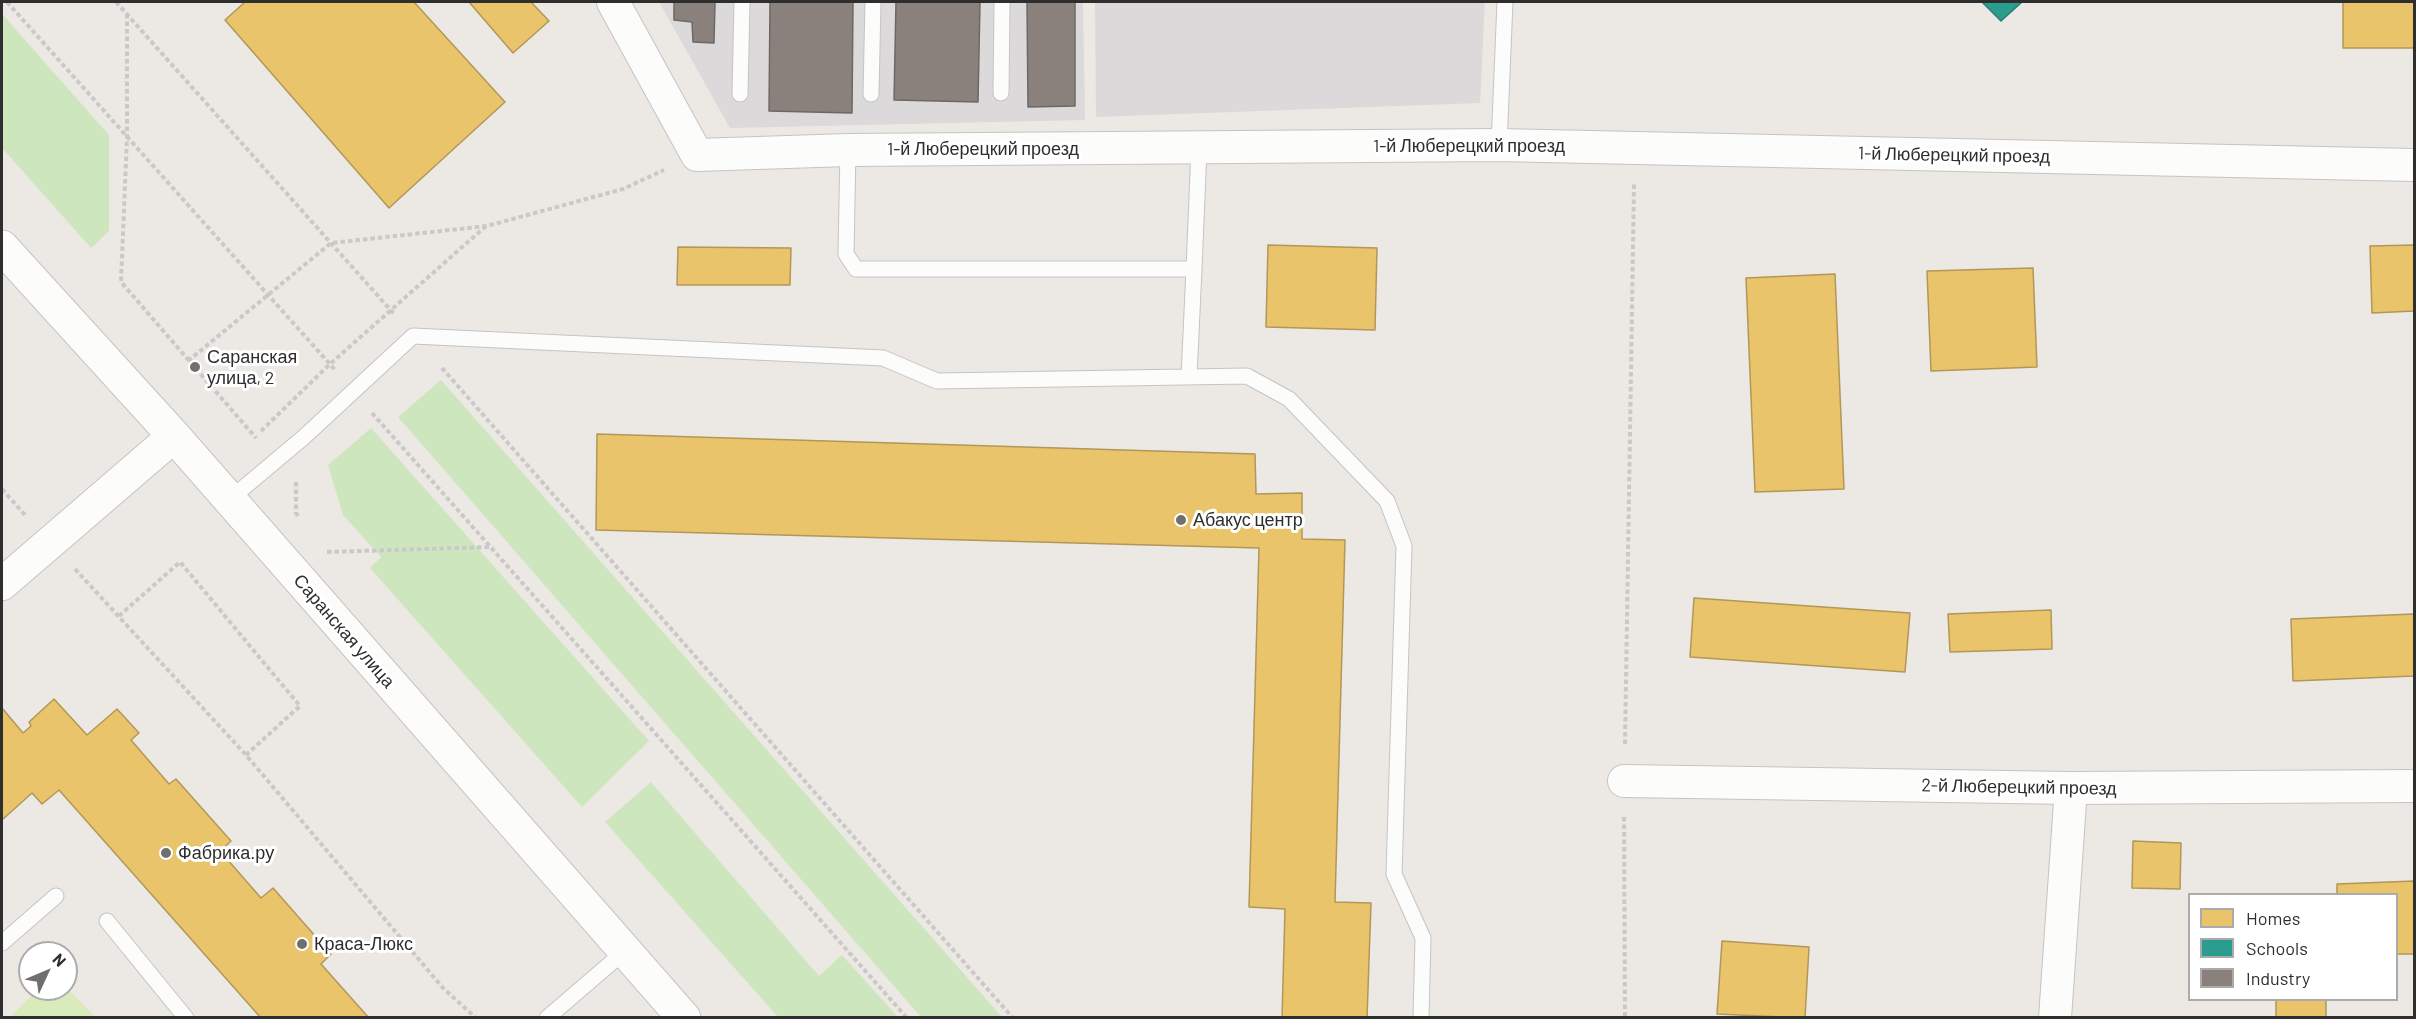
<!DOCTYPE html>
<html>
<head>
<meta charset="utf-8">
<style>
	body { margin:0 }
	#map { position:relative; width:2416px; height:1019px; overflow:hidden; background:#ece8e4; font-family:Barlow,sans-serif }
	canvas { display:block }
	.frame { position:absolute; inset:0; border:3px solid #2e2e2e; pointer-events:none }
	.legend { position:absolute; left:2188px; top:893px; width:210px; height:108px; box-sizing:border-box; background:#fff; border:2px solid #ababab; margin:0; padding:8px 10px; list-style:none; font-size:18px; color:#2e2e2e }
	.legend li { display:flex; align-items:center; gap:12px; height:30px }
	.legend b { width:30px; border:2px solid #ababab }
	.north { position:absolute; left:18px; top:941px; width:60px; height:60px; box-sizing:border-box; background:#fff; border:2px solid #ababab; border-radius:50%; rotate:46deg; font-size:16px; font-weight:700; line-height:24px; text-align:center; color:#2e2e2e }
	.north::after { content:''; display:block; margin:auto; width:21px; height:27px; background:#706f6e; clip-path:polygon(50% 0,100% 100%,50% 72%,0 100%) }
</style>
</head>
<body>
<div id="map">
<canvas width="2416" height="1019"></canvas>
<div class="frame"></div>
<ul class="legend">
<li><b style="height:16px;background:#e9c46a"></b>Homes</li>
<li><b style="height:16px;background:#2a9d8f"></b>Schools</li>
<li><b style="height:16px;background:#8a817c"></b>Industry</li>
</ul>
<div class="north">N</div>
</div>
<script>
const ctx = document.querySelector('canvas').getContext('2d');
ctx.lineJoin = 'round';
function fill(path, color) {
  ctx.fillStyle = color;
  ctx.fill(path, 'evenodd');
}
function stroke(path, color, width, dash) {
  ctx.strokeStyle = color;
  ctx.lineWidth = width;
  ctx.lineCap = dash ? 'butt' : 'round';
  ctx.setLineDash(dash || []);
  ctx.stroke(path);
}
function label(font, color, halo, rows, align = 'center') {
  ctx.font = font + ' Barlow,sans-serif';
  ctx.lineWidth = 6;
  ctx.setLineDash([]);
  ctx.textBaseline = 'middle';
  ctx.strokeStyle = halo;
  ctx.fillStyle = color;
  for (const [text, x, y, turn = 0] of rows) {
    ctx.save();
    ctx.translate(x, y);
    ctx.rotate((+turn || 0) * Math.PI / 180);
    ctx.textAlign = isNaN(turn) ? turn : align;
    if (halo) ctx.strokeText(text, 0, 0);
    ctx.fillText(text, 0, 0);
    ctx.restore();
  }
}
fill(new Path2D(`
	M 659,2 L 1083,2 L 1085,120 L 730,128 Z
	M 1095,2 L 1485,2 L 1480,103 L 1096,117 Z`), '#dcd9db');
fill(new Path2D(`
	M 2,14 L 109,135 L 109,231 L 91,248 L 2,148 Z
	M 441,380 L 1002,1017 L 921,1017 L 398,417 Z
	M 371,428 L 649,741 L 582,807 L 370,568 L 381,557 L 343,515 L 328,465 Z
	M 651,782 L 819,976 L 842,955 L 898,1017 L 778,1017 L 605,822 Z`), '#cee6be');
fill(new Path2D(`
	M 66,987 L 95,1017 L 10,1017 L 39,989 L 66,989 Z`), '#d9eabb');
const homes = new Path2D(`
	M 245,2 L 414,2 L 505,102 L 389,208 L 225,20 Z
	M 469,2 L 531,2 L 549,21 L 513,53 Z
	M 2343,2 L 2414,2 L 2414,48 L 2343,48 Z
	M 1268,245 L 1377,248 L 1375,330 L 1266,327 Z
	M 2414,245 L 2414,311 L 2372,313 L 2370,246 Z
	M 678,247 L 791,248 L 790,285 L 677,285 Z
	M 2033,268 L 2037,367 L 1931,371 L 1927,271 Z
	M 1835,274 L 1844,489 L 1755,492 L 1746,278 Z
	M 597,434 L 1255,454 L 1256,494 L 1302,493 L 1302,539 L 1345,540 L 1335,902 L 1371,903 L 1367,1018 L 1282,1018 L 1285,909 L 1249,907 L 1259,548 L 596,530 Z
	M 1694,598 L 1910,613 L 1905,672 L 1690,657 Z
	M 2051,610 L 2052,649 L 1950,652 L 1948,614 Z
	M 2414,614 L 2414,676 L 2293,681 L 2291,619 Z
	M 54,699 L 87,735 L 117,709 L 139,733 L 131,740 L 169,784 L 176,779 L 231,841 L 220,851 L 261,898 L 273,888 L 331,954 L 321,964 L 369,1018 L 261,1018 L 59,790 L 42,804 L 32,793 L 2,820 L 2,708 L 23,733 L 31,726 L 29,722 Z
	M 2133,841 L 2181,843 L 2180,889 L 2132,888 Z
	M 2414,881 L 2414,954 L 2396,954 L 2396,894 L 2337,894 L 2337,884 Z
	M 1722,941 L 1809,947 L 1805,1018 L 1717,1014 Z
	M 2276,1000 L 2326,1000 L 2326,1018 L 2276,1018 Z`);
fill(homes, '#e9c46a');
stroke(homes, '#b19758', 1.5);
const schools = new Path2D(`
	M 1982,2 L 2022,2 L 2001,21 Z`);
fill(schools, '#2a9d8f');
stroke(schools, '#2b7c72', 1.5);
const industry = new Path2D(`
	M 674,2 L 715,2 L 714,43 L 693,42 L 692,22 L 674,20 Z
	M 770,2 L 853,2 L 852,113 L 769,111 Z
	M 896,2 L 980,2 L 978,102 L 894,100 Z
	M 1027,2 L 1075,2 L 1075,106 L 1028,107 Z`);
fill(industry, '#8a817c');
stroke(industry, '#6e6865', 1.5);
const service = new Path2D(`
	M 1001,93 L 1002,2
	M 740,94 L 742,2
	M 871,94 L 873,2
	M 1499,145 L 1505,2
	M 848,150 L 846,254 L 856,269 L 1194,269 L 1199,148
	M 1189,377 L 1194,269
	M 229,500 L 304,437 L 413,336 L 883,358 L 937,381 L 1247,376 L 1289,399 L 1387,501 L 1404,546 L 1394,874 L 1423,938 L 1421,1018
	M 107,921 L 186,1018
	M 2,943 L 56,896
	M 547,1018 L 625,951`);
const minor = new Path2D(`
	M 613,2 L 697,155 L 848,150 L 1499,145 L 2414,165
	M 2,584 L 174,436
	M 1624,781 L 2071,788 L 2414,786
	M 2055,1018 L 2071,788`);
const secondary = new Path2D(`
	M 2,247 L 174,436 L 684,1018`);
stroke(service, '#c5c4c5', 17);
stroke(minor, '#c5c4c5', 34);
stroke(secondary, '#c5c4c5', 35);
stroke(new Path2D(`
	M 7,2 L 336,371
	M 116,2 L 395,315
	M 127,14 L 127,136 L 121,282 L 256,438
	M 188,361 L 331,243 L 487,226 L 623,189 L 664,170
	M 442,368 L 1013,1018
	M 372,413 L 907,1018
	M 261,431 L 330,364 L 486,226
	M 296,482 L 296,513 L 298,516
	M 2,489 L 25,515
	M 327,552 L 492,547
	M 75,569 L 246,755 L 443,988 L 476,1018
	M 119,616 L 180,562 L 300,706 L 246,755
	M 1625,744 L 1634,184
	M 1624,817 L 1625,1018`), '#c9c9c8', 4, [4.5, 3]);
stroke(service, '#fcfcfb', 15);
stroke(minor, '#fcfcfb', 32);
stroke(secondary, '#fcfcfb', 33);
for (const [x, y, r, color] of [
	[195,367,6,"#706f6e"],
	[1181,520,6,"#706f6e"],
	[166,853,6,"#706f6e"],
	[302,944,6,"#706f6e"]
]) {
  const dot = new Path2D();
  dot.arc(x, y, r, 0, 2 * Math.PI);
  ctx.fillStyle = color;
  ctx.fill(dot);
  stroke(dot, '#fff', 2);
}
label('18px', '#2e2e2e', '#fff', [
	["1-й Люберецкий проезд",1469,146],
	["1-й Люберецкий проезд",983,149],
	["1-й Люберецкий проезд",1954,155,1],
	["Саранская улица",344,631,49],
	["2-й Люберецкий проезд",2019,787,1]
]);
label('18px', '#2e2e2e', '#fff', [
	["Саранская",207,357],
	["улица, 2",207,378],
	["Абакус центр",1193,520],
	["Фабрика.ру",178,853],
	["Краса-Люкс",314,944]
], 'left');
</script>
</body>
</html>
